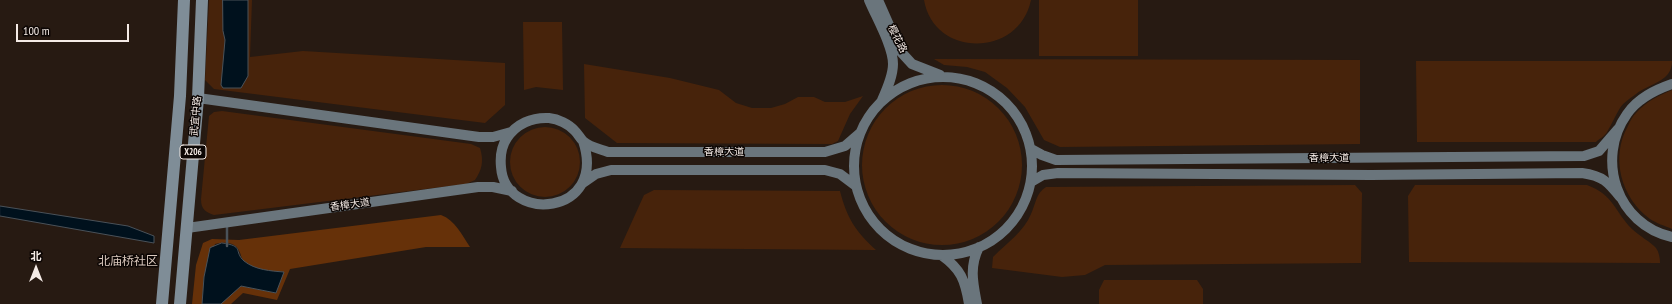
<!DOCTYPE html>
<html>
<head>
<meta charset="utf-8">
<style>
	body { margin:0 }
	#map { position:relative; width:1672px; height:304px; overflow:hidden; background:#271a12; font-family:"PT Sans Narrow","Noto Sans SC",sans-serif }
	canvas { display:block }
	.north { position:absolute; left:16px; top:248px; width:40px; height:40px; -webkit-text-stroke:3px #0c0604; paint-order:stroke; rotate:0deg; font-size:11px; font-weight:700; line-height:16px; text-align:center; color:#f5ebe6 }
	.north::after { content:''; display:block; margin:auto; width:14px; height:18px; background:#f5ebe6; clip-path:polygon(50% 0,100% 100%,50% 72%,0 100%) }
	.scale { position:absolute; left:16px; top:24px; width:113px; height:18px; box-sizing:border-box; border:2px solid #f5ebe6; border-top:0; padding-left:5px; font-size:12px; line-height:14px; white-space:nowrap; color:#f5ebe6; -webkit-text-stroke:3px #0c0604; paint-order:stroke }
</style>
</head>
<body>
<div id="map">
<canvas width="1672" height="304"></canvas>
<div class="north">北</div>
<div class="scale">100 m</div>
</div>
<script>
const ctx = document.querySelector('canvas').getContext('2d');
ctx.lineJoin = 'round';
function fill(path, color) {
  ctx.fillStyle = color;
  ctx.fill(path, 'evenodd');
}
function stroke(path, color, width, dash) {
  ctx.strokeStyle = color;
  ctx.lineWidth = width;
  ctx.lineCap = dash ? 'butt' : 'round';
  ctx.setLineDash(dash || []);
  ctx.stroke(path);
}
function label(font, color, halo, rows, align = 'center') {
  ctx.font = font + ' "PT Sans Narrow","Noto Sans SC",sans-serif';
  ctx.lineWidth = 3;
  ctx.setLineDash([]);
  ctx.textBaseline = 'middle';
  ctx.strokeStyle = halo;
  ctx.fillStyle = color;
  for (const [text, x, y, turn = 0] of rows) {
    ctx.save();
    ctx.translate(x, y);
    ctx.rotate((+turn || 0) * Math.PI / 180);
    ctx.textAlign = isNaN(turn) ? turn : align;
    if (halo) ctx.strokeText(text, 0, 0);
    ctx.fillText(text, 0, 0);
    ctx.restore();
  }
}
fill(new Path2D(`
	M 209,0 L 252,0 L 250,57 L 303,51 L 505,63 L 505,105 L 485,123 L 214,89 L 205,80 Z
	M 924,0 L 1031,0 C 1019,58 934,58 924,0 Z
	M 1039,0 L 1138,0 L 1138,56 L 1039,56 Z
	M 523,22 L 562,22 L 563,90 L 536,87 L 524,90 Z
	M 934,59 L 1360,60 L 1360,144 L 1060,147 L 1044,140 L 1025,107 L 1007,88 L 985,72 L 967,67 L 944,65 Z
	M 1416,61 L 1672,61 C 1672,82 1650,83 1636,94 C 1631,98 1624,102 1620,108 C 1615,116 1612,124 1607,132 C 1605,136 1599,139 1596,142 L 1417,142 Z
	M 584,64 L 670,78 L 719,90 L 736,103 L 752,108 L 771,108 L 785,104 L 798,97 L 814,97 L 825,102 L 845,102 L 863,96 L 850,114 L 838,141 L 832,144 L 617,143 L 585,118 Z
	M862 165a80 80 0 1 1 160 0a80 80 0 1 1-160 0Z
	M 1672,90 L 1672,229 C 1665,226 1656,223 1650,219 C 1621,198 1610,157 1628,126 C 1630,121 1633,116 1636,113 C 1647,101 1658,96 1672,90 Z
	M 222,111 L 471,144 L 480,148 C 484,161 482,170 475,180 L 466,184 L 214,215 C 206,212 201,210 201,199 L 209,116 L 214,112 Z
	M510 162a35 35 0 1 1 70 0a35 35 0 1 1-70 0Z
	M 1355,185 L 1362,193 L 1361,263 L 1105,265 L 1085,275 L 1062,277 L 992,268 L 993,257 C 1007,243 1024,231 1031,214 C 1036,203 1036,193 1046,187 Z
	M 1415,185 L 1587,185 C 1614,195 1614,211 1632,229 C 1638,235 1652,243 1656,248 C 1659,252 1660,258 1660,263 L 1409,262 L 1408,196 Z
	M 654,190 L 840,191 C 847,218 855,231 876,250 L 620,248 L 644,195 Z
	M 1104,280 L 1197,280 L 1203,289 L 1203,304 L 1099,304 L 1099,290 Z`), '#47230b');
fill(new Path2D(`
	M 441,215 C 455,220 462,235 470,247 L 426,247 L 290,269 L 277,300 L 243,293 L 231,304 L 221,304 L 221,302 L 241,286 L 276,293 L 283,272 C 270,271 255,270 244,261 C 241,258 241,253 238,249 C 234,242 223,242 215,244 L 204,277 L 202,304 L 192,304 L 196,265 L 203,243 L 212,239 L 239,240 Z`), '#663109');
const water = new Path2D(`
	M 223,0 L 248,0 L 248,76 L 241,88 L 223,88 L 221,85 L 225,40 L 223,31 Z
	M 0,206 L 128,226 L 154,236 L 154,243 L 0,216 Z
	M 222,243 C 245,246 233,251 244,261 C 255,270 271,271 284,272 L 276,293 L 241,286 L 221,304 L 202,304 L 204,277 L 210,248 Z`);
fill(water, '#00111d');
stroke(water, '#4a5259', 1);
stroke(new Path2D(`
	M 227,246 L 227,226`), '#4a5259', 2.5);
stroke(new Path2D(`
	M 869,0 C 876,17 893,46 893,64 C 893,76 887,89 882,100
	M 878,0 L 901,52 L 912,64 L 940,75
	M854 166a89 89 0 1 1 178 0a89 89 0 1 1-178 0Z
	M 1672,84 C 1655,90 1638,98 1627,114 C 1595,159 1617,225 1672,237
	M 198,98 L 479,137 L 493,137 L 511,132
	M 583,141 C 608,216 505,224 501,167 C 500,157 501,147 507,138 C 516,124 532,117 549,118 C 558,119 569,124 575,131 C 578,134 580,138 583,141 C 589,147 600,149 608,152 L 825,152 L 845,146 L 860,133
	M 1031,149 L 1042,155 L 1056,160 L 1584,156 L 1599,151 L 1618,129
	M 1031,182 L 1043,175 L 1058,173 L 1371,175 L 1582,173 C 1603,176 1608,182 1620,197
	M 583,183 L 596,174 L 611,170 L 825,170 L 840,174 L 856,186
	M 187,228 L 478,187 L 493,187 L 512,191
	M 941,255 C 961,269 965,280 969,304
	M 977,304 C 973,283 969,267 979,247`), '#6a757c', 10);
stroke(new Path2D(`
	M 162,304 L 180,96 L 184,0
	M 180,304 L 198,98 L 202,0`), '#7f8d97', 12);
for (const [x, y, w] of [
	[193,152,26]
]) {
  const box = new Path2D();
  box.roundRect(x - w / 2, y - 7, w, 14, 3);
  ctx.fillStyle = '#0c0604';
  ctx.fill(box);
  stroke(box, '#f5ebe6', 1);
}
label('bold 9px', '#f5ebe6', null, [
	["X206",193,152]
]);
label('10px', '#f5ebe6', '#0c0604', [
	["樱花路",897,39,63],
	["武宜中路",196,116,-85],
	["香樟大道",724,152],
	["香樟大道",1329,158],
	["香樟大道",350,205,-8]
]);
label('12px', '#dbc9be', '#0c0604', [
	["北庙桥社区",128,262]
]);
</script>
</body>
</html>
